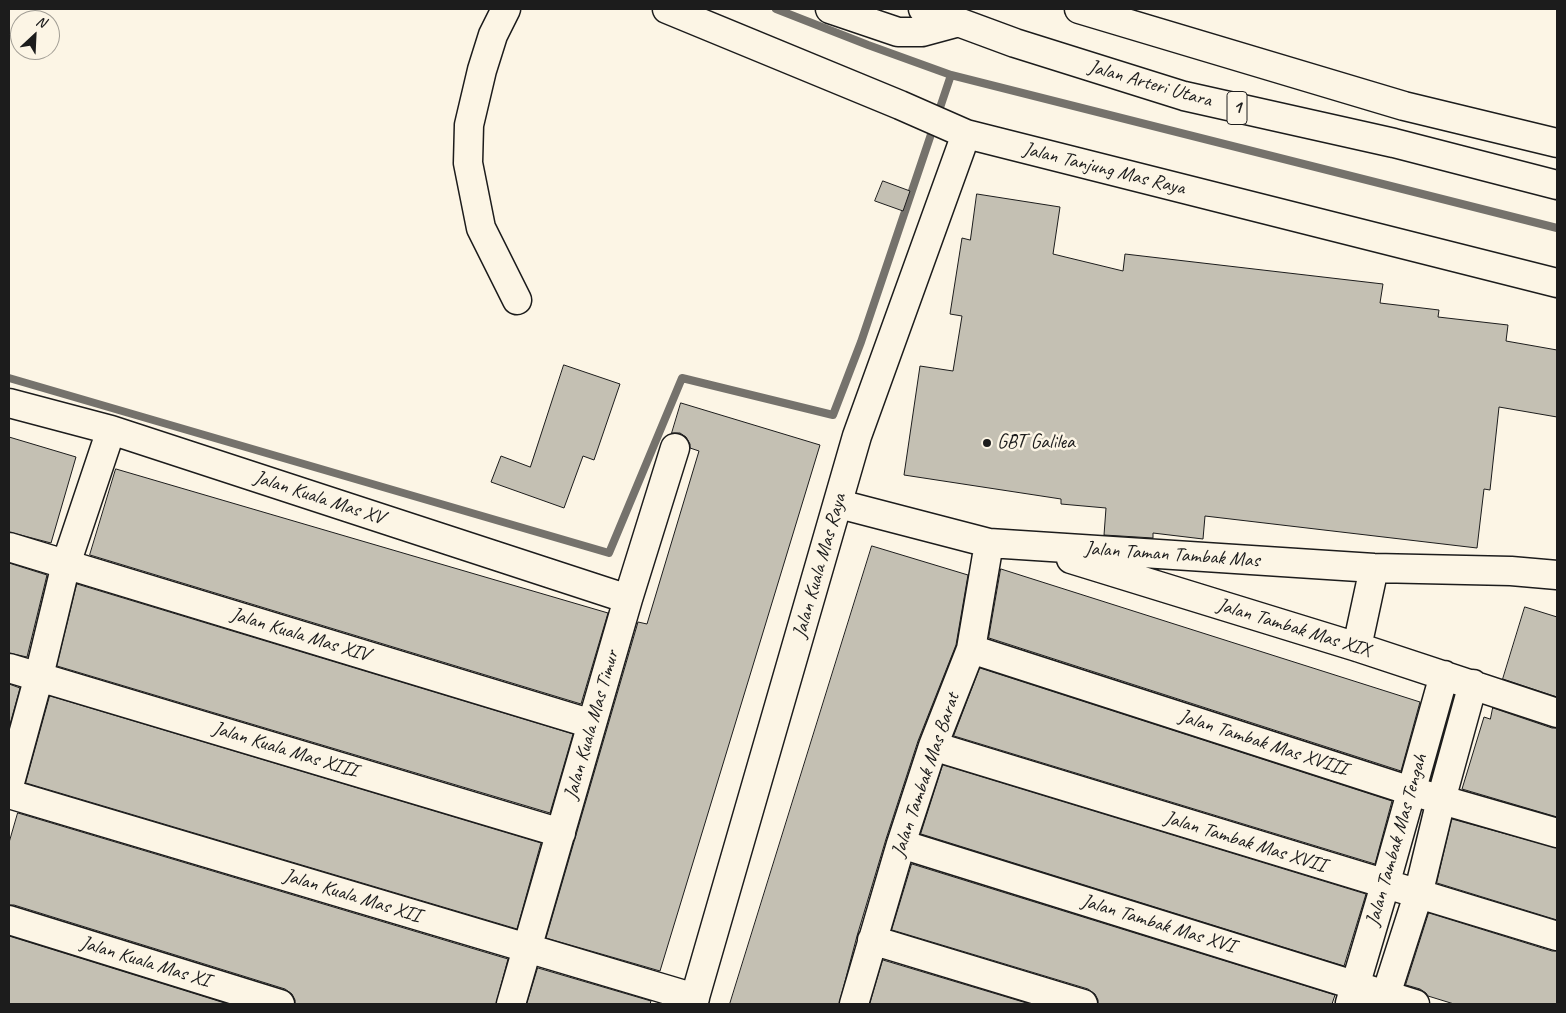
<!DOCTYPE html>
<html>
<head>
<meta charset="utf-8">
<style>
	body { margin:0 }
	#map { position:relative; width:1566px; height:1013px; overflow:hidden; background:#fcf5e5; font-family:Caveat,sans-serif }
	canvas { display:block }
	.frame { position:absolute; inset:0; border:10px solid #1c1c1c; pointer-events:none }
	.north { position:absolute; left:10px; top:10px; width:50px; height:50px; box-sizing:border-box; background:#fcf5e5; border:1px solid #a29e95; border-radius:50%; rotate:25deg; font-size:14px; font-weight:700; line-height:20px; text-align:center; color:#1c1c1c }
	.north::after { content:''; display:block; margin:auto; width:18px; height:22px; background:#1c1c1c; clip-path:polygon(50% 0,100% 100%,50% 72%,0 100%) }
</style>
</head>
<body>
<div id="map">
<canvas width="1566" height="1013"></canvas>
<div class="frame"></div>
<div class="north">N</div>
</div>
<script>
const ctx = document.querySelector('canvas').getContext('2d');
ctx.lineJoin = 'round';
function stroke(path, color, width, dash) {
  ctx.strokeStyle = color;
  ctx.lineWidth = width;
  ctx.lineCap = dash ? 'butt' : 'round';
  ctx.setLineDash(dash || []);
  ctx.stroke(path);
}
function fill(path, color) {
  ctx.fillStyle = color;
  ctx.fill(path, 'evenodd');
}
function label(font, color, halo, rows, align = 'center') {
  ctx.font = font + ' Caveat,sans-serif';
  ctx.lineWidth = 5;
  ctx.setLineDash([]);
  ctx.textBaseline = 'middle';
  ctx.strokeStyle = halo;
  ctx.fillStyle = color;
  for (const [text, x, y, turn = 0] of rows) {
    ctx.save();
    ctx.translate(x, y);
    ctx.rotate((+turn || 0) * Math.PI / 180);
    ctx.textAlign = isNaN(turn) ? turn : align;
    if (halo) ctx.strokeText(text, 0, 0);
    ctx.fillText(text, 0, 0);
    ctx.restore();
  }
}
stroke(new Path2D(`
	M 951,75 L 1557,228
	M 9,378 L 609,553 L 682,378 L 833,415 L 861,342 L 951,75 L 868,45 L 776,9`), '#75726c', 8);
const building = new Path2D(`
	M 883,181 L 910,191 L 903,211 L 875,201 Z
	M 977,194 L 1060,207 L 1053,254 L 1123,271 L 1125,254 L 1383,284 L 1380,303 L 1439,310 L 1438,317 L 1508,325 L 1506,341 L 1557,350 L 1557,417 L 1499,407 L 1490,490 L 1484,489 L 1477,548 L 1205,516 L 1203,539 L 1153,533 L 1153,538 L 1104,535 L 1106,508 L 1061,504 L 1061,499 L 904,475 L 920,366 L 953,371 L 962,316 L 950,314 L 962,238 L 970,240 Z
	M 564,365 L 620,384 L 594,460 L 583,456 L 564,508 L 491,482 L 501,456 L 530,467 Z
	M 681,403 L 820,445 L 660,971 L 546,938 L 638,622 L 647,624 L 699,451 L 690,448 L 690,444 L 686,437 L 680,433 L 672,433 Z
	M 9,437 L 76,457 L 51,543 L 9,532 Z
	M 116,469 L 608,613 L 581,704 L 90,555 Z
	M 872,546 L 968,575 L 956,645 L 918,741 L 886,839 L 857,936 L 839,1004 L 730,1004 Z
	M 9,563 L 47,575 L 27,657 L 9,653 Z
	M 1001,569 L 1420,702 L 1401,771 L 989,638 Z
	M 77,584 L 573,734 L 550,813 L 57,666 Z
	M 1525,607 L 1557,617 L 1557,697 L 1503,679 Z
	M 980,668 L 1392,801 L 1375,864 L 954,736 Z
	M 9,684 L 20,688 L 9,728 Z
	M 50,696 L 541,843 L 517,929 L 26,783 Z
	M 1493,708 L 1552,728 L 1557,728 L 1557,817 L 1462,789 L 1484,717 L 1490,719 Z
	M 943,765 L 1366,894 L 1344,966 L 921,834 Z
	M 18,813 L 508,959 L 496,1004 L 295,1004 L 295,1000 L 292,994 L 285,989 L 14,905 L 9,905 L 9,843 Z
	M 1452,819 L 1557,848 L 1557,920 L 1437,883 Z
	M 912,864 L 1335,995 L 1332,1004 L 1098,1004 L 1098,1000 L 1095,994 L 1088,989 L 892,930 Z
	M 1429,913 L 1552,951 L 1557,951 L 1557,1004 L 1454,1004 L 1428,996 L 1426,993 L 1420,989 L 1406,985 Z
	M 9,936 L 228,1004 L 9,1004 Z
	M 883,960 L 1030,1004 L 870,1004 Z
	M 538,968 L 651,1001 L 650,1004 L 527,1004 Z`);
fill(building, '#c4c0b3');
stroke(building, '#1c1c1c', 1);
const minor = new Path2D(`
	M 506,9 L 493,35 L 482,70 L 469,125 L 468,163 L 481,228 L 517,300
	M 667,9 L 900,105 L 966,134 L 1557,283
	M 9,403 L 111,430 L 628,599
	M 839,504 L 989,543 L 1374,568 L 1511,571 L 1557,575
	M 9,547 L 592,724
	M 1071,559 L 1357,647 L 1557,713
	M 1357,647 L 1374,568
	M 971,649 L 1411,791 L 1557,833
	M 9,668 L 561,833
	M 933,746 L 1557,936
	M 9,786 L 39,676 L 66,564 L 111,430
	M 9,794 L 695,998
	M 901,844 L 1415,1004
	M 9,920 L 280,1004
	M 872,940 L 1083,1004
	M 1350,1003 L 1385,885 L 1444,675
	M 511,1004 L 628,599 L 675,448
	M 693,1004 L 857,436 L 966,134
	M 854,1004 L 901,844 L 933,746 L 971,649 L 989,543
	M 1383,1004 L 1418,895 L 1441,800 L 1473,684`);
const highway = new Path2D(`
	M 830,9 L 898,32 L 922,32 L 959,22
	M 923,9 L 1015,43 L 1184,96 L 1394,143 L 1557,185
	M 1079,9 L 1404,106 L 1557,143`);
stroke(minor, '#1c1c1c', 31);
stroke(highway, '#1c1c1c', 31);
stroke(minor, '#fcf5e5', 28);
stroke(highway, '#fcf5e5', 28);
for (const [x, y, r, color] of [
	[987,443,5,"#1c1c1c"]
]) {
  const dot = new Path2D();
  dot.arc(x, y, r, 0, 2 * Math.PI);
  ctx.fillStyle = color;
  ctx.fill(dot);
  stroke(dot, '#fcf5e5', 2);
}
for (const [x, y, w] of [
	[1237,108,20]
]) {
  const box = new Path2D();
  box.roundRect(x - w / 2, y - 16.5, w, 33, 4);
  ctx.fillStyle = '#fcf5e5';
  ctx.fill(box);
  stroke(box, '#1c1c1c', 1);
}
label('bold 19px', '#1c1c1c', null, [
	["1",1237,108]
]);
label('20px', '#1c1c1c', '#fcf5e5', [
	["Jalan Arteri Utara",1150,84,16],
	["Jalan Tanjung Mas Raya",1104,169,14],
	["Jalan Kuala Mas XV",319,498,18],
	["Jalan Taman Tambak Mas",1172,555,4],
	["Jalan Kuala Mas Raya",820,566,-74],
	["Jalan Tambak Mas XIX",1294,628,17],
	["Jalan Kuala Mas XIV",300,635,17],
	["Jalan Kuala Mas Timur",592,725,-74],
	["Jalan Tambak Mas XVIII",1263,743,18],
	["Jalan Kuala Mas XIII",285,750,17],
	["Jalan Tambak Mas Barat",926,775,-71],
	["Jalan Tambak Mas Tengah",1397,840,-74],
	["Jalan Tambak Mas XVII",1245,842,17],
	["Jalan Kuala Mas XII",352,896,17],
	["Jalan Tambak Mas XVI",1158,924,17],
	["Jalan Kuala Mas XI",145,962,17]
]);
label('20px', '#1c1c1c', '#fcf5e5', [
	["GBT Galilea",997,443]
], 'left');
</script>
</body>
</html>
